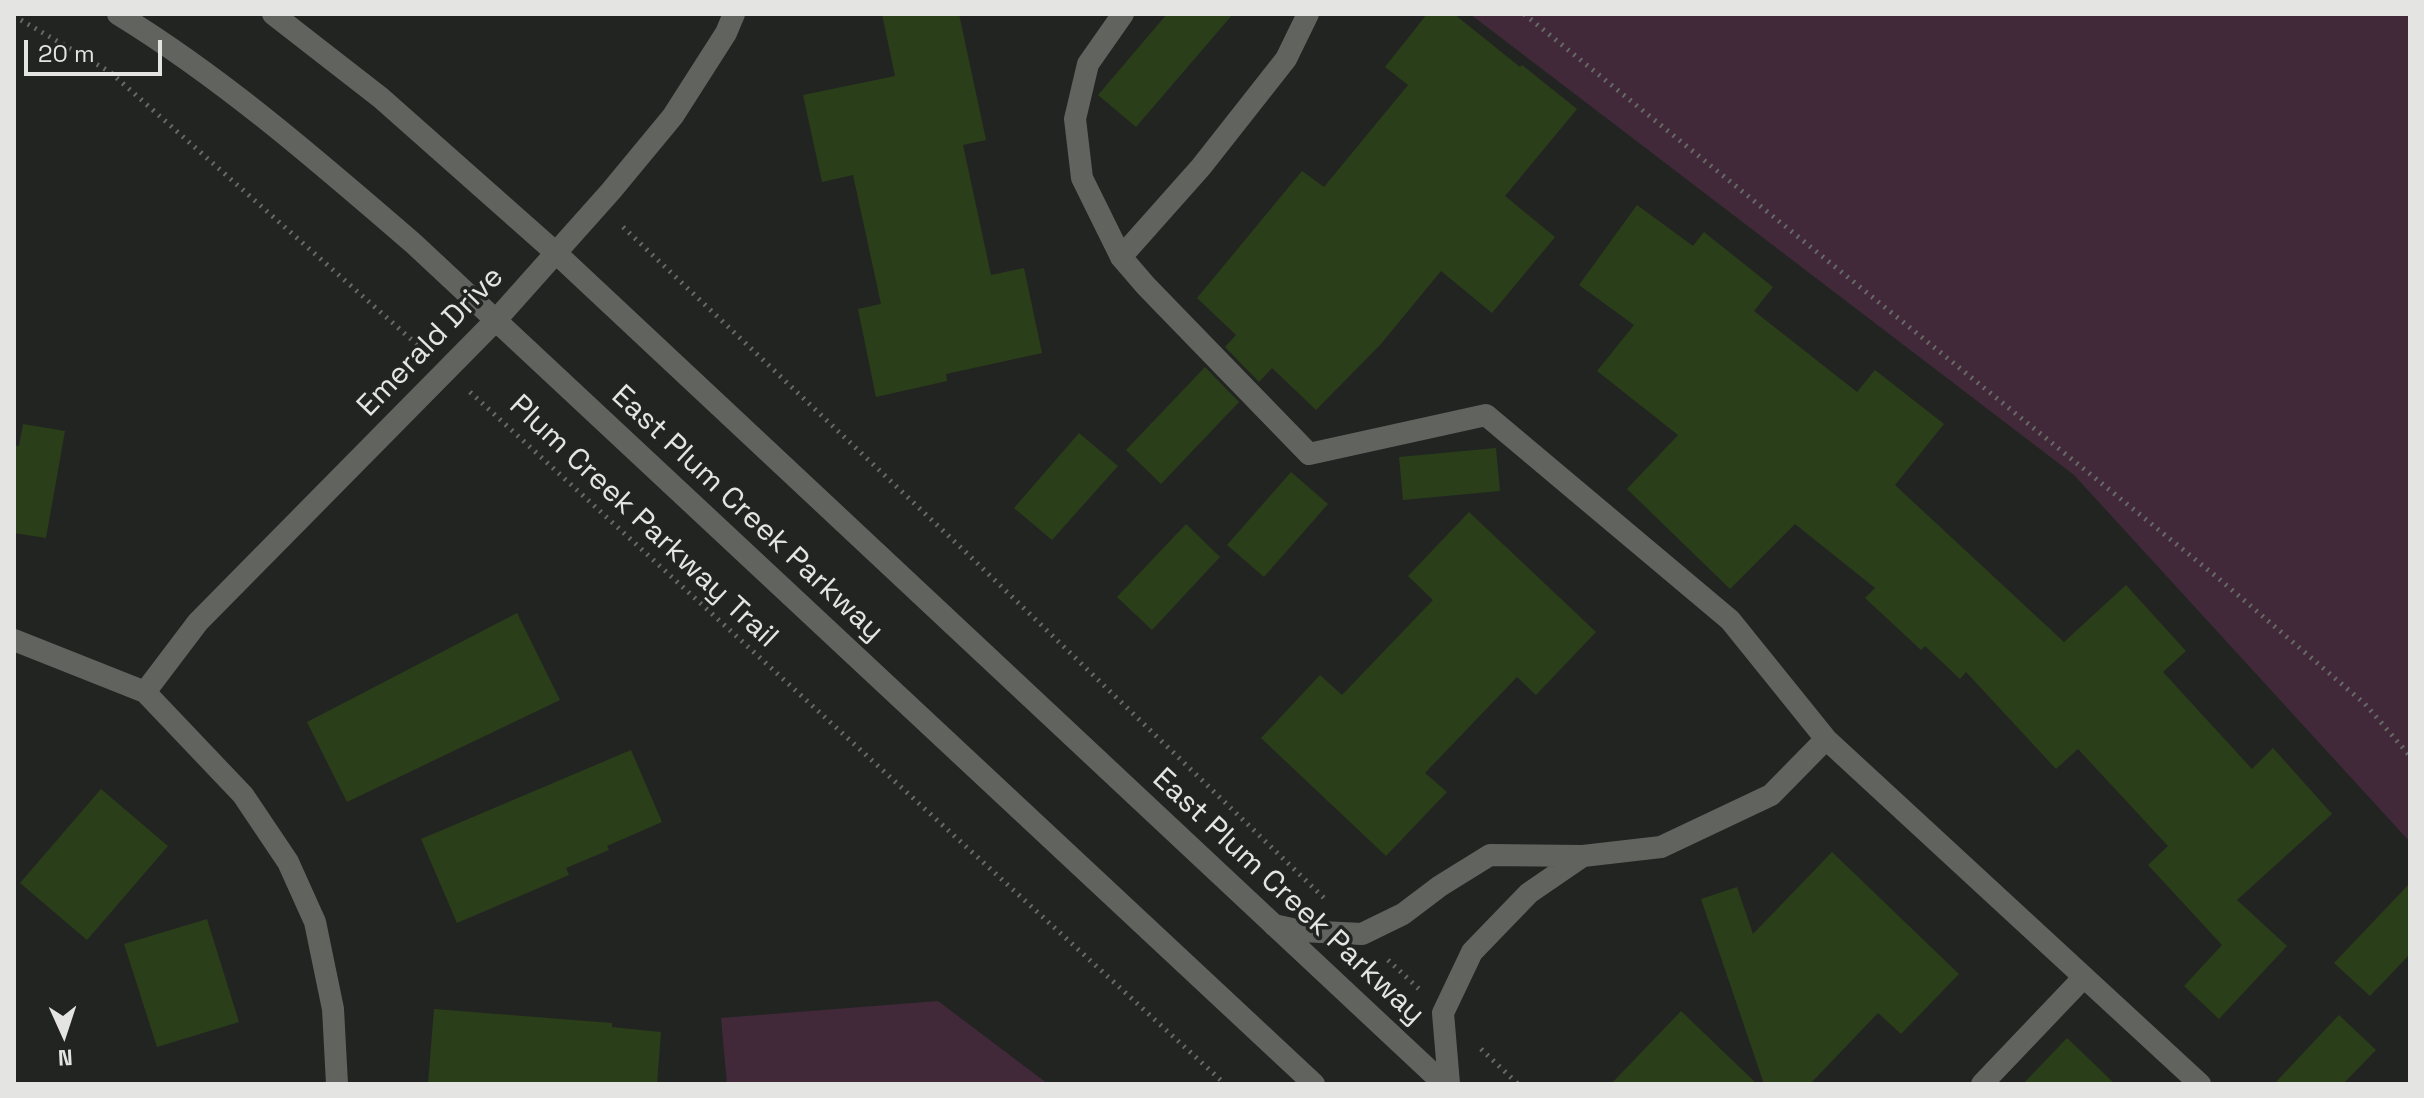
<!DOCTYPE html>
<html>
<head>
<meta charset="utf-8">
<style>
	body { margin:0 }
	#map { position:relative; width:2424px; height:1098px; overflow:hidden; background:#222421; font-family:"Space Grotesk",sans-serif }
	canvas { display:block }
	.frame { position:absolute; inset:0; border:16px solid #e4e5e3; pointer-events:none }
	.north { position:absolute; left:24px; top:994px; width:80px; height:80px; -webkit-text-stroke:6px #222421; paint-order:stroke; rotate:177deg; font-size:22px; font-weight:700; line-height:32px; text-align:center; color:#e4e5e3 }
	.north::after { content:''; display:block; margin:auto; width:28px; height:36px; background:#e4e5e3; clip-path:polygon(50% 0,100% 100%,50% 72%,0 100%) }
	.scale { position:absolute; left:24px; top:40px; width:138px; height:36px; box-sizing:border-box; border:4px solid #e4e5e3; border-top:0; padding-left:10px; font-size:24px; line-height:28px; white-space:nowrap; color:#e4e5e3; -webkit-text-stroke:6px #222421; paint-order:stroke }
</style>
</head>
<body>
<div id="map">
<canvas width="2424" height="1098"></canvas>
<div class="frame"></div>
<div class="north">N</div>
<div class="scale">20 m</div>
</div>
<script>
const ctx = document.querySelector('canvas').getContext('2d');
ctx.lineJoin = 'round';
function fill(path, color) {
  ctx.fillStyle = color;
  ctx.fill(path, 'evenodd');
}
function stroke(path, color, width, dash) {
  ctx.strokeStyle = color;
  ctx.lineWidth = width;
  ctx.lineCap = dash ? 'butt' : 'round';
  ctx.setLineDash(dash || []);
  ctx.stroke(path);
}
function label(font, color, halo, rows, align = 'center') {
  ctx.font = font + ' "Space Grotesk",sans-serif';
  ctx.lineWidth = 7;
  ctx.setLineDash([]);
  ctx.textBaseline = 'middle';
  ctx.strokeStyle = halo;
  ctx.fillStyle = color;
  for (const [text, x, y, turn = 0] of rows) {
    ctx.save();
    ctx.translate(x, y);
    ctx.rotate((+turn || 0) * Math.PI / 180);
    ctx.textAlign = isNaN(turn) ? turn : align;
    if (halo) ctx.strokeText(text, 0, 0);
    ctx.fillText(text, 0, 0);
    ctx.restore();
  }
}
fill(new Path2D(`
	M 1470,14 L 2410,14 L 2410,842 L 2074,475 Z
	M 938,1001 L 1048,1084 L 727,1084 L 721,1018 Z`), '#41293a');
fill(new Path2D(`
	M 882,14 L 959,14 L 986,140 L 963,145 L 991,275 L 1024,268 L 1042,353 L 946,374 L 947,381 L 876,397 L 858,309 L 881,304 L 853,175 L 822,182 L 803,95 L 895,76 Z
	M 1167,14 L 1233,14 L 1136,127 L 1098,95 Z
	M 1427,14 L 1454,14 L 1520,67 L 1522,65 L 1577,109 L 1505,196 L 1555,237 L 1492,313 L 1441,271 L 1380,345 L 1316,410 L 1272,368 L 1259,382 L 1225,347 L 1236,335 L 1197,298 L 1302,171 L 1324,187 L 1408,85 L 1385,67 Z
	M 1637,205 L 1693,246 L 1704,232 L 1773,287 L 1754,311 L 1857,392 L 1875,370 L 1944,424 L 1895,485 L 2064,642 L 2126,585 L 2186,651 L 2163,672 L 2252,769 L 2273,748 L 2332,814 L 2237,900 L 2287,946 L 2219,1019 L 2184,986 L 2222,945 L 2148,865 L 2168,846 L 2078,749 L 2056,769 L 1966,672 L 1960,679 L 1925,646 L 1921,650 L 1865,598 L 1875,588 L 1795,524 L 1730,589 L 1627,489 L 1678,435 L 1597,371 L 1634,325 L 1579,285 Z
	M 1205,367 L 1239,402 L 1161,484 L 1126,450 Z
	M 23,424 L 65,431 L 46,538 L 14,533 L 14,445 L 19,446 Z
	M 1079,433 L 1118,466 L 1052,540 L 1014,508 Z
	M 1496,448 L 1500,491 L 1403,500 L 1399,457 Z
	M 1291,472 L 1328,504 L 1264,577 L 1227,545 Z
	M 1469,512 L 1596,632 L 1536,695 L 1517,677 L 1425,773 L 1447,792 L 1386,856 L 1261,738 L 1320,675 L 1342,695 L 1433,600 L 1408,576 Z
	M 1186,524 L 1220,557 L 1152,630 L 1117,597 Z
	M 517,613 L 560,700 L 347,802 L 307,722 Z
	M 631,750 L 662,822 L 607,846 L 609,850 L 566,868 L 569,875 L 457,923 L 421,839 Z
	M 101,789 L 168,846 L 87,940 L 20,883 Z
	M 1832,852 L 1959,974 L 1901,1034 L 1878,1013 L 1810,1084 L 1764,1084 L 1701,899 L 1737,887 L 1753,934 Z
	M 2410,883 L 2410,954 L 2370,996 L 2334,963 Z
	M 207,919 L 239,1022 L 157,1047 L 124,944 Z
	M 434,1009 L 612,1023 L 612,1027 L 661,1032 L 657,1084 L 428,1084 Z
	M 1681,1011 L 1757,1084 L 1611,1084 Z
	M 2339,1015 L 2376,1050 L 2343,1084 L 2274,1084 Z
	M 2067,1038 L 2115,1084 L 2023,1084 Z`), '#2b3e1a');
stroke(new Path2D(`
	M 1524,14 L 2218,578 L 2365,704 L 2410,756
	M 14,16 L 110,72 L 421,348
	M 623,227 L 976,562 L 1324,898
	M 470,392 L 1225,1084
	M 1388,960 L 1419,989
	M 1481,1049 L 1518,1084`), '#676966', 5, [2, 6]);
stroke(new Path2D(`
	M 1123,14 L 1088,64 L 1075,119 L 1082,178 L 1121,257 L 1146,286 L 1309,454 L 1486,415 L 1730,620 L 1826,739 L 2200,1084
	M 1121,257 L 1201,167 L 1286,59 L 1308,14
	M 1274,925 L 1301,931 L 1362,934 L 1403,914 L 1440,886 L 1490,855 L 1583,856 L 1661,847 L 1771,795 L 1826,739
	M 1449,1084 L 1443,1013 L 1472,952 L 1529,893 L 1583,856
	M 1982,1084 L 2084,977`), '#61635f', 22);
stroke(new Path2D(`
	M 14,640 L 145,692 L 243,795 L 288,862 L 315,922 L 333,1009 L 337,1084`), '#61635f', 22);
stroke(new Path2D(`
	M 145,692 L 198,622 L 496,320 L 611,191 L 673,116 L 726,33 L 734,14`), '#61635f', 22);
stroke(new Path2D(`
	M 118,14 C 224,79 319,162 413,243 L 1314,1084
	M 273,14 L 381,98 L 556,253 L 1444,1084`), '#61635f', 22);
label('30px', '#e4e5e3', '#222421', [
	["Emerald Drive",431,342,-46],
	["East Plum Creek Parkway",747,514,43],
	["Plum Creek Parkway Trail",643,522,43],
	["East Plum Creek Parkway",1288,897,43]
]);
</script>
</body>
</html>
